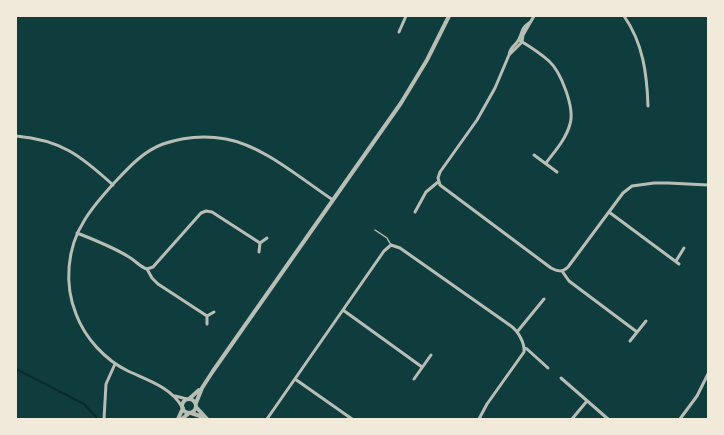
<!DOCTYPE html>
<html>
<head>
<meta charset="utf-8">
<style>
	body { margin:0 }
	#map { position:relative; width:724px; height:435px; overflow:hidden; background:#0f3d3e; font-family:"Space Grotesk",sans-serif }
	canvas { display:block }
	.frame { position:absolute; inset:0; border:17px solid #f1e9da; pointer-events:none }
</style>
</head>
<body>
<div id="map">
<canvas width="724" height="435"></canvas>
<div class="frame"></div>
</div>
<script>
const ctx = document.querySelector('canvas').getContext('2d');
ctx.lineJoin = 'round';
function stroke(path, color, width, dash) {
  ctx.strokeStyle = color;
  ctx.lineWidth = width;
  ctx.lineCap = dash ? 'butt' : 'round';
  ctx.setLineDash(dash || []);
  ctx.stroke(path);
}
stroke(new Path2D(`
	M 16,369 L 84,404 L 97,418`), '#0a2a2b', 2);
stroke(new Path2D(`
	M 375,230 L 387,238 L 391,245`), '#b8beb3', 1.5);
stroke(new Path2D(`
	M 624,16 C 643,43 647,74 648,106
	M 529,23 C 521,29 523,31 519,39 C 516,46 510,46 509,55 L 495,88 L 477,120 L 440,172 L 438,178 L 440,185 L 551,268 C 557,271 562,273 568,267 L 623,193 L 632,186 L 654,183 L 668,183 L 708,185
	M 399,32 L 406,16
	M 519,40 C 529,46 540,53 549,61 C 561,72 575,108 570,124 C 566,139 555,151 546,163
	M 509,55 L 522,42 L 523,35 L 534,16
	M 16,136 C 61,140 80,155 113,185
	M 534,155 L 557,172
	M 415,212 L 426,192 L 438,182
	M 609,212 L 679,264
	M 77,233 C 95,240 113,247 129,257 C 136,261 140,267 147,269 L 153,267 L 201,213 L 206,211 L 212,212 L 260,243
	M 259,252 L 260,243 L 267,238
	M 676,261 L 684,248
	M 147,269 L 152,278 L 158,284 L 207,316
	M 562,271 L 569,281 L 637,332
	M 343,310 L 422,367
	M 207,324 L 207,316 L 214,312
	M 517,332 L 544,299
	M 630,341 L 646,321
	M 524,348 L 527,349 L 548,368
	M 561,378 L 608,419
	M 295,379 L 352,419
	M 414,379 L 431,355
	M 175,396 L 187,399
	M 182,407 C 171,387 147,380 128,371 C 105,360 85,338 76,314 C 64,284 67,248 84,221 C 93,206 105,193 116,181 C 130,166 144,151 163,144 C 183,137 205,135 226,139 C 264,146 301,179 333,200
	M 104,419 L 106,384 L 115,364
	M 267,419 L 384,251 L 391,245 L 400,248 L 511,326 C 518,331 525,343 524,352 L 487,404 L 479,419
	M 572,419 L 587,401
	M 680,419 L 697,396 L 708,374`), '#b8beb3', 3);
stroke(new Path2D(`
	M 189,399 L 199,390
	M182 406a7 7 0 1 1 14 0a7 7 0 1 1-14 0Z
	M 196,403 L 202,388 L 213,371 L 401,103 L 427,60 L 449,16
	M 196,407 L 207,419
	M 191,413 L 206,418
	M 178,419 L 183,408
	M 182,419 L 189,413`), '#b8beb3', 4);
</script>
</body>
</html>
